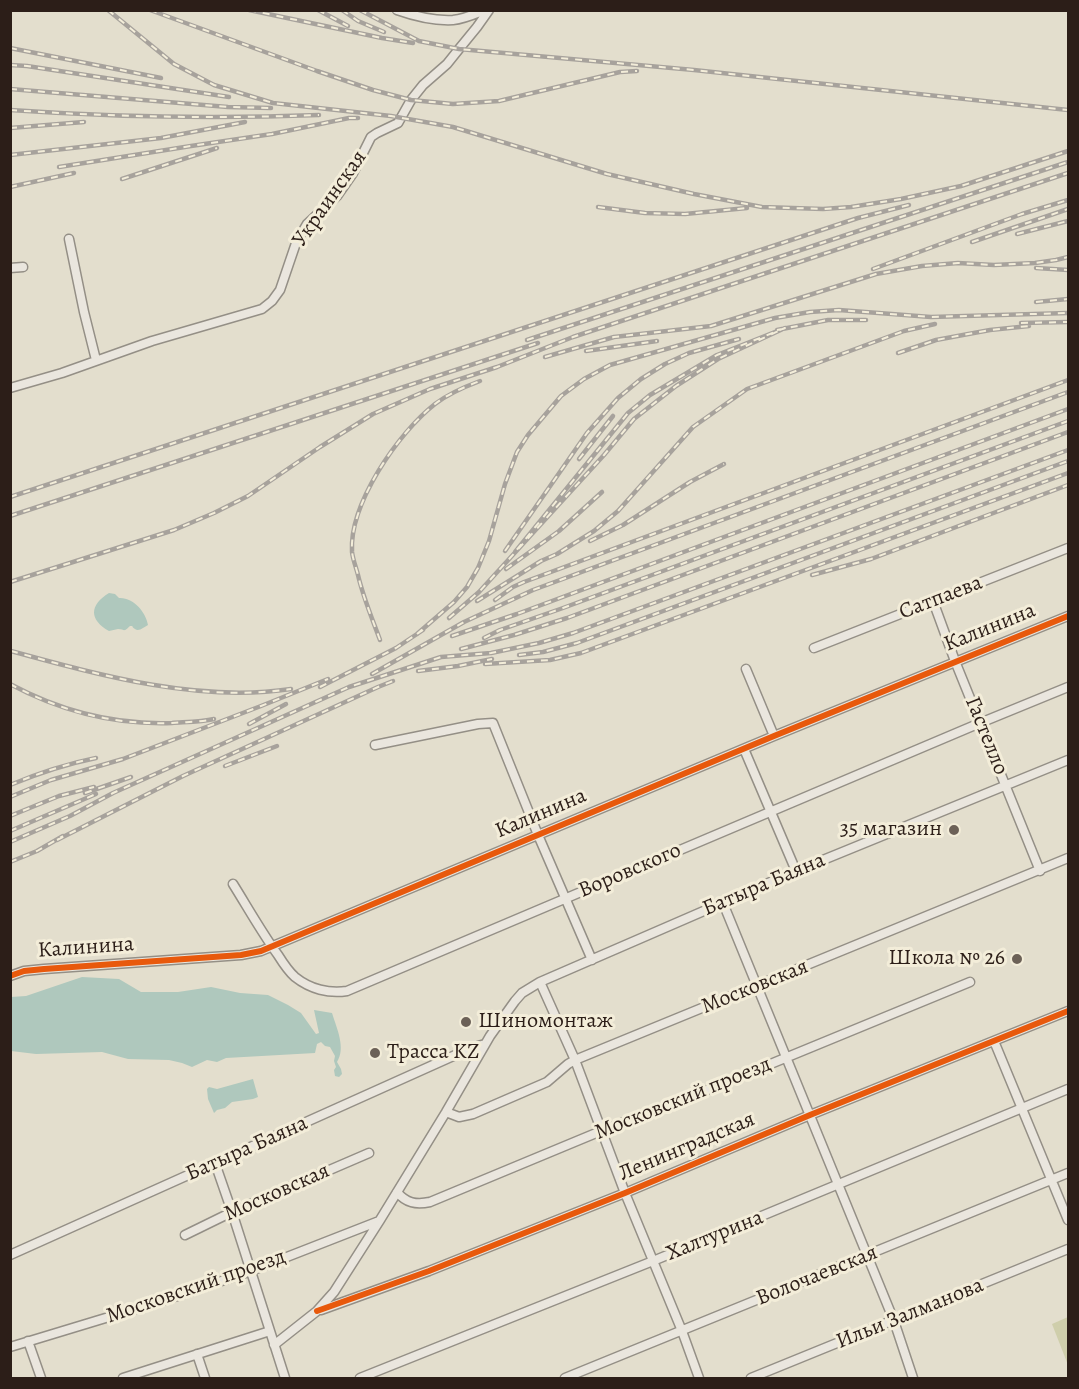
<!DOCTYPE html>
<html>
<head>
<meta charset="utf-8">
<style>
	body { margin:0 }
	#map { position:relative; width:1079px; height:1389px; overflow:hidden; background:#e3decd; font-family:Alegreya,serif }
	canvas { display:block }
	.frame { position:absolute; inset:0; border:12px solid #2c1e18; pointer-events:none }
</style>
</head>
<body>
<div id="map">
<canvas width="1079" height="1389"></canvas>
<div class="frame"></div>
</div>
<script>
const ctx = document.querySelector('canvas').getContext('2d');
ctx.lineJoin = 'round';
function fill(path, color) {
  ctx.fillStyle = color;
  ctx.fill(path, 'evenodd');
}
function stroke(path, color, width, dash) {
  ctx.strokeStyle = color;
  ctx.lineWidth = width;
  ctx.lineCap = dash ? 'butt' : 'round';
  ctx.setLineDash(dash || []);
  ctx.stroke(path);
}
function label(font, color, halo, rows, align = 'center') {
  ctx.font = font + ' Alegreya,serif';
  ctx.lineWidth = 6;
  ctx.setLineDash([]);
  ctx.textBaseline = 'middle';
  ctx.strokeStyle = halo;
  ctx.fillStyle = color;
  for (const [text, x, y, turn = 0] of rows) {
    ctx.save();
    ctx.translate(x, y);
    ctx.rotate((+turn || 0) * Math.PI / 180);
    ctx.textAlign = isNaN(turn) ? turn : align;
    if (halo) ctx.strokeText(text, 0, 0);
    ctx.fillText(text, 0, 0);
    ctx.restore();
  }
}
fill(new Path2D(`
	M 1068,1317 L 1068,1365 L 1052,1324 Z`), '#cfceab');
fill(new Path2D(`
	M 109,593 L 115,594 L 119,598 C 133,597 146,612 148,625 C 144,627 139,632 135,629 C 130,626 135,626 130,626 C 123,633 125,629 118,629 L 109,631 C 89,620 89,605 109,593 Z
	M 82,977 L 119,979 L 141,992 L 178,992 L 211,987 L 240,993 L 268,995 L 288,1005 L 301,1013 L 316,1034 L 319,1033 L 314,1010 L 332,1013 C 337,1029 346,1048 337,1062 L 341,1069 L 342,1074 L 339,1077 L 335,1076 L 334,1070 L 336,1067 L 334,1061 L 335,1056 L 330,1047 L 325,1046 L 321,1042 L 317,1044 L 315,1053 L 226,1058 L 217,1062 L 207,1060 L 192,1067 L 182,1063 L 169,1060 L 128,1059 L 102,1052 L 36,1054 L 11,1051 L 11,997 L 26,996 Z
	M 253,1079 L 258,1097 L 253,1099 L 232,1102 L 225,1108 L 217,1110 L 214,1113 L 208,1099 L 207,1089 L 209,1087 L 217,1089 Z`), '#afc8bd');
const minor = new Path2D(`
	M 397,10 C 414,16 434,21 453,20 C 464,19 475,14 485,10
	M 69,239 L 84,312 L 96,360
	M 10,268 L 23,267
	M 10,388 L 62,373 L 152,341 L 262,309 L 272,301 L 280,290 L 296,243 L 307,224 L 337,196 L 353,173 L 371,137 L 377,133 L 398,123 L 411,100 L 423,85 L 447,64 L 459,49 L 477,27 L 489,10
	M 933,601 L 955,661 L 1040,871
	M 814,648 L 1068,548
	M 746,669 L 774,736
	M 375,745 L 478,724 L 493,723 L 538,835 L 592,960
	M 744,749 L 796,871
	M 233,884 C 248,908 262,933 278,955 C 283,963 288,971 295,977 C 310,989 329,994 347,991 L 980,723 L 1068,687
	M 723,903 L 894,1321 L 913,1378
	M 10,976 L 24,971 L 44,969 L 241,955 L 261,951 L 774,736 L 1068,616
	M 540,982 L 575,1060 L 625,1193 L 682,1331 L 699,1378
	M 994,1041 L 1068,1220
	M 446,1112 L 459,1117 L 473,1114 L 547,1082 L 568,1064 L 575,1060 L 1068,858
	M 215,1163 L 232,1212 L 285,1378
	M 397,1192 C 406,1203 416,1205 430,1202 L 601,1131 L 683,1100 L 970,982
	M 185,1235 L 232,1212 L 369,1153
	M 10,1255 L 471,1048 L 485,1044
	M 321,1310 L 429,1271 L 625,1193 L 810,1115 L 1068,1011
	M 28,1341 L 41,1378
	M 274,1345 L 317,1311 L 334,1292 L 380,1220 L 446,1112 L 490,1036 L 515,1001 L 522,993 L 540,982 L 796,871 L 1068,760
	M 10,1347 L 165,1300 L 251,1271 L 379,1221
	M 197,1354 L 205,1378
	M 123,1378 L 270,1331
	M 360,1378 L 653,1261 L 1068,1089
	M 565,1378 L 1068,1173
	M 751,1378 L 1068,1249`);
stroke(minor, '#948f86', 11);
stroke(minor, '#eae6de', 8);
const rail = new Path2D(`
	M 108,10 L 174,64 L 214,85 L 273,103 L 391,116 L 453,127 L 607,174 L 694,194 L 762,207 L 823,209 L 851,207 L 901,199 L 961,186 L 1068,151
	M 150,10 L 317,71 L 373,90 L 411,100 L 453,104 L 499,101 L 620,72 L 637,71
	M 249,10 L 382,38 L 413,43
	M 318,10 L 348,26
	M 342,10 L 358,21 L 384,32
	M 360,10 L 419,41 L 459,49 L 694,70 L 1068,110
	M 10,48 L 161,78
	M 10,65 L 27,66 L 229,97
	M 10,89 L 228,107 L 271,108
	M 10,110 C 113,117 216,119 319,115
	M 10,128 L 84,122
	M 10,155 L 161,138 L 245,122
	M 59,167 L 191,146 L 272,134 L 349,118 L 358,118
	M 122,179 L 217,148
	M 10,187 L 74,173
	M 598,207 L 645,213 L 685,214 L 747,208
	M 1017,234 L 1068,221
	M 972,242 L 1068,209
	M 1036,268 L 1068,270
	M 873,269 L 1022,214 L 1068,200
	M 1036,302 L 1068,299
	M 1021,323 L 1068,322
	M 777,330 L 828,320 L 866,320
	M 527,340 L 1068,162
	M 586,351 L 657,341
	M 898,353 L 936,340 L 990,330 L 1029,326
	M 545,357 L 614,337 L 711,326 L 876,274 L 922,266 L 958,263 L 994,265 L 1035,263 L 1056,260 L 1068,257
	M 579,459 L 613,416
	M 10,497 L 858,218 L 909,205
	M 10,516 L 538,343
	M 590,541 L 623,525 L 690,482 L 724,464
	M 505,551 L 587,433 L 618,398 L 641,379 L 665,364 L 689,353 L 739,339
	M 506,569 L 559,531 L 602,492
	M 812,575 L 871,559 L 1068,485
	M 10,582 L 174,530 L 214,513 L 248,496 L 320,447 L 373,414 L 430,389 L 497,367 L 573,337 L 1068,173
	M 495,600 L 513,587 L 524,582 L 1068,380
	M 477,601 L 541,561 L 557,554 L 594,531 L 618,511 L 693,427 L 747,389 L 904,331 L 935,324
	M 449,618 L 479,592 L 604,455 L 634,419 L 676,386 L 718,359 L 785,328 L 717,355 L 650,395 L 628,413 L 515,552
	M 417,634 L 454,602 L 467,587 L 478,568 L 489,541 L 505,484 L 517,452 L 528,435 L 561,396 L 584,379 L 610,365 L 775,318 L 810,312 L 839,310 L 931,317 L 1068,313
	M 452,636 L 517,614 L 1068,409
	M 484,638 L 500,630 L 563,608 L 1068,421
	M 380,640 C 372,618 363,597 358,575 C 356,567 353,560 352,552 C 349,504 398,433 435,404 C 448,394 464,387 480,381
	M 461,649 L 514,635 L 567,618 L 1068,432
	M 11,651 C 99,675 198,703 291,689
	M 519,655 L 543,652 L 577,643 L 1068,461
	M 485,664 L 550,660 L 581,653 L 1068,473
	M 418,671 L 458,666 L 492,659
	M 372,674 L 464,622 L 533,590 L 1068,392
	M 10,684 C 62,712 114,725 172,723 C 186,722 201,722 214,719
	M 320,687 L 396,648 L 423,630
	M 249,724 L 286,704
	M 225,766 L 277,746
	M 10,785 C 39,773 66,764 96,758
	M 85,793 L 131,777
	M 10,797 L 51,780 L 123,759 L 261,706 L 328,679
	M 10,816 L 59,796 L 94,787
	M 10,831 L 96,794
	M 57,840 L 183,776 L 378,687 L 393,681
	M 10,842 L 70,816 L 113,793 L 349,687 L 441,657 L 491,653 L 539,643 L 573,633 L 1068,450
	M 10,862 L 37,851 L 63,836`);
stroke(rail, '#a7a29c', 4.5);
stroke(rail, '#f3edd9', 2, [7]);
stroke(new Path2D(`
	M 10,976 L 24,971 L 44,969 L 241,955 L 261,951 L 774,736 L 1068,616
	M 317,1311 L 429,1271 L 625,1193 L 810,1115 L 1068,1011`), '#e8590c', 6);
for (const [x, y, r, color] of [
	[954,830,6,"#6c6157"],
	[1017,959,6,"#6c6157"],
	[466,1022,6,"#6c6157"],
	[375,1053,6,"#6c6157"]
]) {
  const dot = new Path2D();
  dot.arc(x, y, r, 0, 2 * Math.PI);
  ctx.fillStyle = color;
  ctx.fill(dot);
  stroke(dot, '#f3edd9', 2);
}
label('22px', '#2c1e18', '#f3edd9', [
	["Украинская",330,199,-55],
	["Сатпаева",941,598,-21],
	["Калинина",990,628,-22],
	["Гастелло",986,736,68],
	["Калинина",541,814,-23],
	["Воровского",630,871,-23],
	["Батыра Баяна",764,885,-23],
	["Калинина",86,948,-4],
	["Московская",755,987,-22],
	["Московский проезд",683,1099,-22],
	["Ленинградская",687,1147,-23],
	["Батыра Баяна",247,1149,-24],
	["Московская",277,1193,-24],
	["Халтурина",715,1236,-22],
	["Волочаевская",817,1276,-22],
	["Московский проезд",196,1287,-19],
	["Ильи Залманова",910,1314,-22]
]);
label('22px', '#2c1e18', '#f3edd9', [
	["35 магазин",942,830],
	["Школа № 26",1005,959],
	["Шиномонтаж",478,1022,"left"],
	["Трасса KZ",387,1053,"left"]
], 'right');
</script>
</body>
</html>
